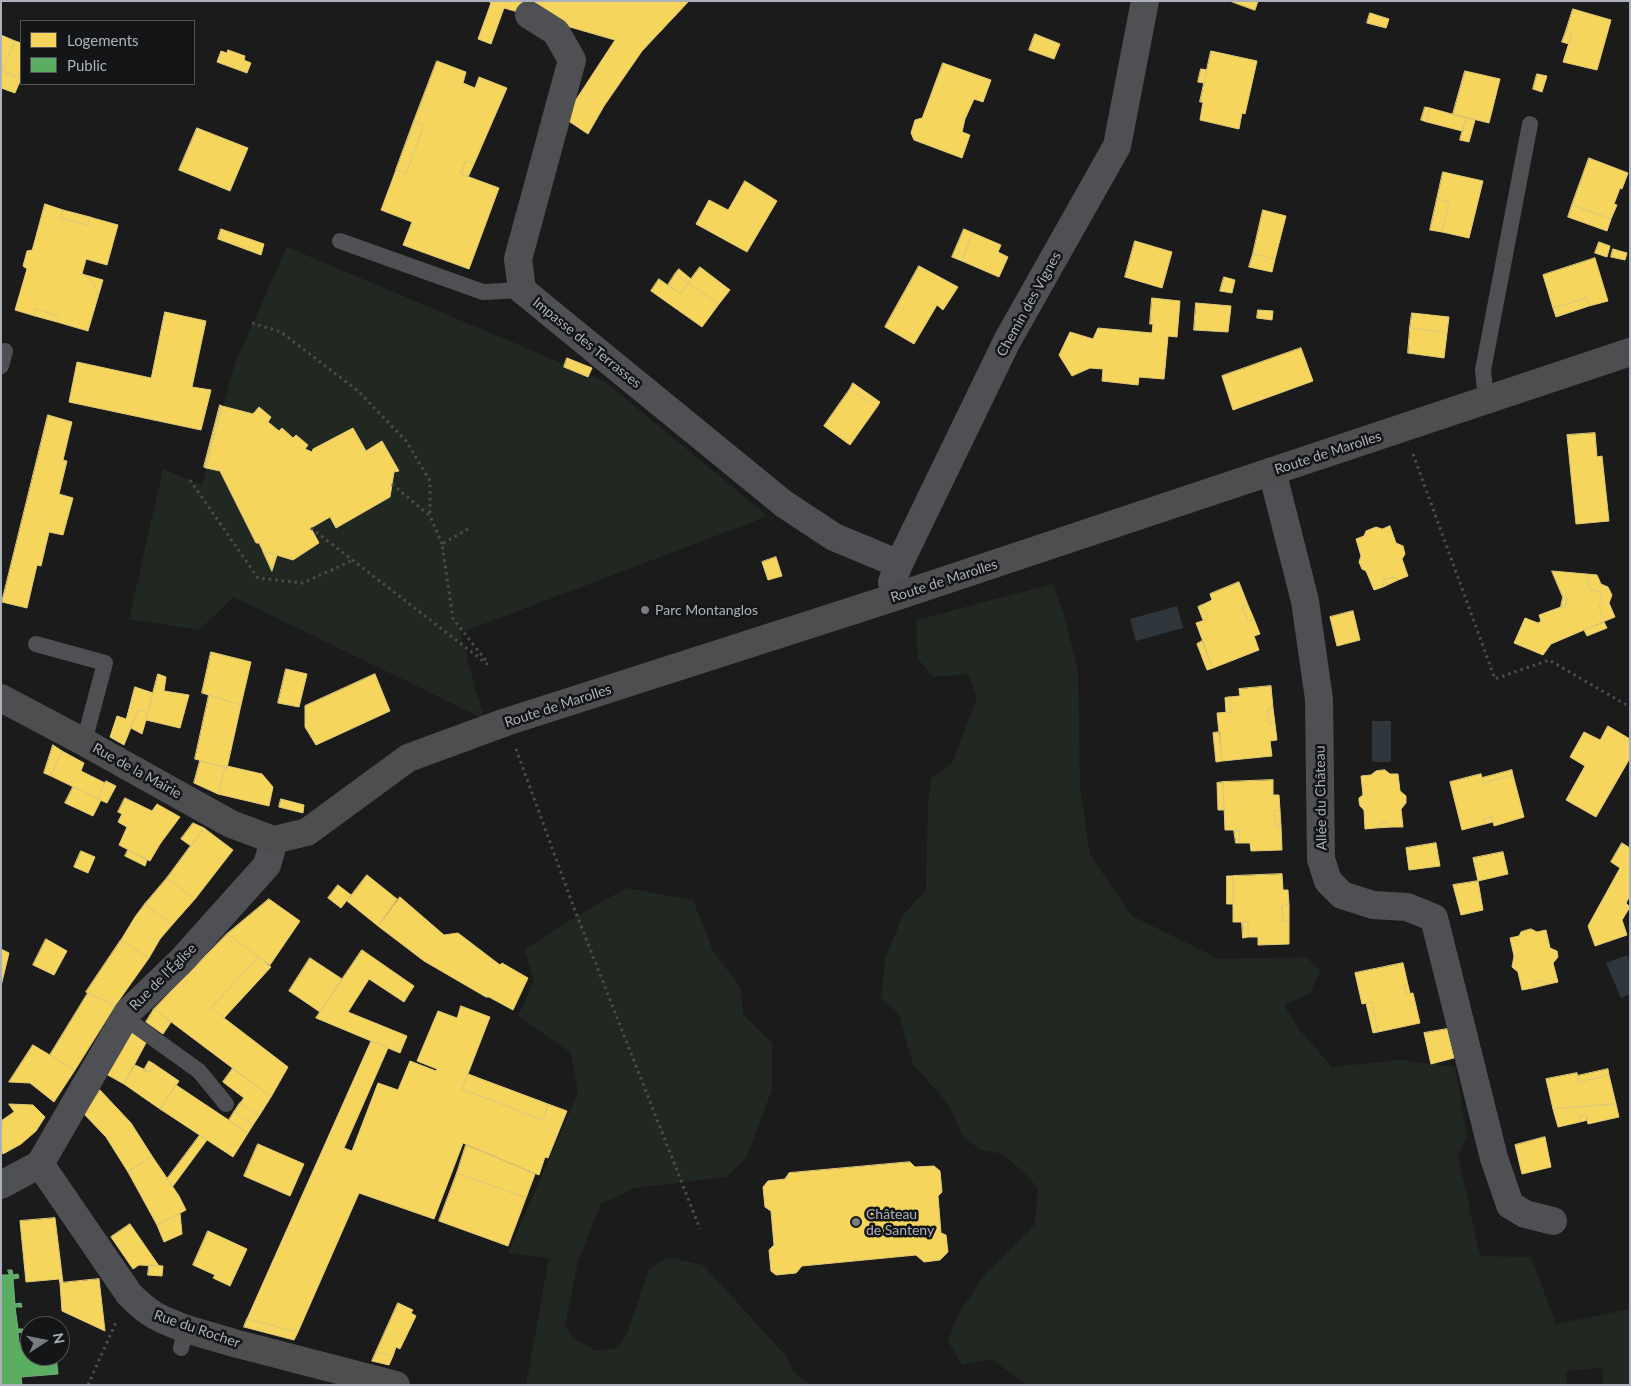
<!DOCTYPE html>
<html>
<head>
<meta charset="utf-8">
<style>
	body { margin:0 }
	#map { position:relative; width:1631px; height:1386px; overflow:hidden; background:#1b1b1b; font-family:Lato,sans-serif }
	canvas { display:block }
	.frame { position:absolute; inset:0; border:2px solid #adb1bb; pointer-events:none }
	.legend { position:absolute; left:20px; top:20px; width:175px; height:65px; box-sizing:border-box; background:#141517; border:1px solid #515359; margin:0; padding:6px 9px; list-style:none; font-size:15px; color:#adb1bb }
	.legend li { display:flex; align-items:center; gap:10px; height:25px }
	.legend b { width:25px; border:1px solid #515359 }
	.north { position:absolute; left:20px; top:1316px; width:50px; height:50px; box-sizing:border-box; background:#141517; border:1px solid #515359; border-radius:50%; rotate:79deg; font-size:14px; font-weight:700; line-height:20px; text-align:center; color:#adb1bb }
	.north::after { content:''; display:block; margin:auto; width:18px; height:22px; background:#7a7c83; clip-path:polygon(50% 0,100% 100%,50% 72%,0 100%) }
</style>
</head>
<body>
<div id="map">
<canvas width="1631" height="1386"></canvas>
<div class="frame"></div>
<ul class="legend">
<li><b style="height:14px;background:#f6d55c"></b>Logements</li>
<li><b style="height:14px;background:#5aae61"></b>Public</li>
</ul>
<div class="north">N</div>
</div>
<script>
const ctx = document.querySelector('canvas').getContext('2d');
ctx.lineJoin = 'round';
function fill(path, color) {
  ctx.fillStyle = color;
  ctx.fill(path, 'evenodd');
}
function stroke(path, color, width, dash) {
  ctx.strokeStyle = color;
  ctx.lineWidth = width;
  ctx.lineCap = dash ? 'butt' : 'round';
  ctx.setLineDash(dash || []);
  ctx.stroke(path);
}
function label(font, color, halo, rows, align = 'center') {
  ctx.font = font + ' Lato,sans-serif';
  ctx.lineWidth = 5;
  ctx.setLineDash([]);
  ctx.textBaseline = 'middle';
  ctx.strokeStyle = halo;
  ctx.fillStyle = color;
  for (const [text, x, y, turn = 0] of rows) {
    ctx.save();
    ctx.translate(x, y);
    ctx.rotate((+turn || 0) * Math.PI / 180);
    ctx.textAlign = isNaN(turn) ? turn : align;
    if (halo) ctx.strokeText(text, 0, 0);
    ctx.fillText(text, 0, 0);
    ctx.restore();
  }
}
fill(new Path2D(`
	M 287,247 L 604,381 L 768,516 L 460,633 L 484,719 L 234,597 L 199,630 L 129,619 L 163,469 L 202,485 L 235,363 Z
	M 1053,584 L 1063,612 L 1078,670 L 1080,787 L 1090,855 L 1132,916 L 1219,959 L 1306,957 L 1320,970 L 1310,993 L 1284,1005 L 1298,1028 L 1332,1067 L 1400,1060 L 1455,1067 L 1467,1135 L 1458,1156 L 1480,1256 L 1531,1257 L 1556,1324 L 1630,1309 L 1630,1385 L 1604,1385 L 1602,1368 L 1566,1371 L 1567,1385 L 1027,1385 L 991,1359 L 962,1365 L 948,1341 L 957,1316 L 984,1276 L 1035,1224 L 1038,1188 L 1022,1171 L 1002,1154 L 979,1149 L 962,1135 L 949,1105 L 913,1064 L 899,1014 L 881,998 L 885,959 L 903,915 L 926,890 L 928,803 L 931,778 L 952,763 L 977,698 L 968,674 L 933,677 L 918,659 L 916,620 Z
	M 626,888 L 693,900 L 713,951 L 741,988 L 743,1014 L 772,1043 L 772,1089 L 747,1157 L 726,1177 L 635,1188 L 601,1204 L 578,1261 L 565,1326 L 573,1338 L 596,1351 L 618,1348 L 628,1331 L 649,1269 L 668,1257 L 703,1265 L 786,1356 L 793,1371 L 811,1385 L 526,1385 L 549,1258 L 508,1253 L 578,1093 L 571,1053 L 518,1016 L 534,981 L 525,950 L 559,927 Z`), '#212821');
fill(new Path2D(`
	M 1177,606 L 1183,628 L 1136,641 L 1130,619 Z
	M 1372,721 L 1391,721 L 1391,762 L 1372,762 Z
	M 1627,955 L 1630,963 L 1630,994 L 1621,998 L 1606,963 Z`), '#2e363c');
const homes = new Path2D(`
	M 488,1 L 689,1 L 642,51 L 604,106 L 588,134 L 564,118 L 615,40 L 504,8 L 491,44 L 478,39 L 491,3 Z
	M 1230,1 L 1258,1 L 1255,10 Z
	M 1573,9 L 1611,20 L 1597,70 L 1563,62 L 1572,33 L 1566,31 Z
	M 1370,13 L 1389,19 L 1386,28 L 1367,23 Z
	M 1566,31 L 1572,33 L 1569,44 L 1562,42 Z
	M 1035,34 L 1060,44 L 1054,59 L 1029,50 Z
	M 1,35 L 15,41 L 3,71 L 21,79 L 15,93 L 1,88 Z
	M 15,41 L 21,43 L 21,79 L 3,71 Z
	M 228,50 L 245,56 L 244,60 L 251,63 L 247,73 L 217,62 L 221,51 L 227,53 Z
	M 1211,51 L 1257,61 L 1245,114 L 1242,113 L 1239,129 L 1200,120 L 1203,102 L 1200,102 Z
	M 437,61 L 466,72 L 463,83 L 475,88 L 479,77 L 507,88 L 474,164 L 466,161 L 461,174 L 499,188 L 469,269 L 403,245 L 412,222 L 381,210 L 396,170 L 406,174 L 424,125 L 414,121 Z
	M 943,63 L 991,80 L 983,102 L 974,99 L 965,119 L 962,132 L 970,135 L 962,158 L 914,140 L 911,133 L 915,120 L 922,118 Z
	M 1201,69 L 1207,70 L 1204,83 L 1198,82 Z
	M 1465,71 L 1500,79 L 1489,123 L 1453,114 Z
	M 1537,74 L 1547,76 L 1542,92 L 1533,89 Z
	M 1425,107 L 1430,108 L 1427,122 L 1421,120 Z
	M 1430,108 L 1466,118 L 1462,131 L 1427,122 Z
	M 1466,118 L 1475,120 L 1469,142 L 1460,140 Z
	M 414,121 L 424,125 L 406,174 L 396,170 Z
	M 197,128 L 248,148 L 230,191 L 179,170 Z
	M 1589,158 L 1628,173 L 1622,189 L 1620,188 L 1614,204 L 1617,205 L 1611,219 L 1572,205 Z
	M 466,161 L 474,164 L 468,177 L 461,174 Z
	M 1443,172 L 1483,181 L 1469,238 L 1442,232 L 1449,202 L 1437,199 Z
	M 745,181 L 777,201 L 747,252 L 696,224 L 709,200 L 728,210 Z
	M 1437,199 L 1449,202 L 1442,232 L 1430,230 Z
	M 45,204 L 63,210 L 60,218 L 88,225 L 90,217 L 93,218 L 118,225 L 107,265 L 86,259 L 82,274 L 90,279 L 94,283 L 98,297 L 88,331 L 57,322 L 58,316 L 36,309 L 35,316 L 15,310 L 27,269 L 23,266 L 27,251 L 32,250 Z
	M 1572,205 L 1611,219 L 1607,231 L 1568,217 Z
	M 63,210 L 90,217 L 88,225 L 60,218 Z
	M 1263,210 L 1286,216 L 1275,259 L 1253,254 Z
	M 221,229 L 264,244 L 261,255 L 218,239 Z
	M 964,229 L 973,233 L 962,261 L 952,257 Z
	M 973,233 L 1001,245 L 998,252 L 1008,257 L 999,277 L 962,261 Z
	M 1135,241 L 1172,252 L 1162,288 L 1125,277 Z
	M 1599,242 L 1610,246 L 1607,257 L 1595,253 Z
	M 1613,249 L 1627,253 L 1625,260 L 1611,257 Z
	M 1253,254 L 1275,259 L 1272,272 L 1249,267 Z
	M 1595,258 L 1608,301 L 1589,306 L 1587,298 L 1553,308 L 1543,275 Z
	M 919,266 L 958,287 L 943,310 L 937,305 L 914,344 L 885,327 Z
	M 700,267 L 730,290 L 719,304 L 688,283 Z
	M 679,269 L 691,279 L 688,283 L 675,274 Z
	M 82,274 L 103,280 L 98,297 L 94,283 L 90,279 Z
	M 675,274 L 688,283 L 680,294 L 668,285 Z
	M 1224,277 L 1235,280 L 1232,293 L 1220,291 Z
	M 659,279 L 680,294 L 688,283 L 719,304 L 702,327 L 651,291 Z
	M 1152,298 L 1180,301 L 1177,337 L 1168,336 L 1164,379 L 1139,377 L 1138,385 L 1102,381 L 1103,369 L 1090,368 L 1072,376 L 1059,355 L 1070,332 L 1093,339 L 1098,328 L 1152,333 L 1153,324 L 1150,324 Z
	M 1587,298 L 1589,306 L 1556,317 L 1553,308 Z
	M 1196,303 L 1231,306 L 1228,332 L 1194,330 Z
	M 36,309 L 58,316 L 57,322 L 35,316 Z
	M 1258,310 L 1273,311 L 1272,320 L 1257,318 Z
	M 165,312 L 206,321 L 192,387 L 211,390 L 201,430 L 69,402 L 77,362 L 151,378 Z
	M 1412,313 L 1449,317 L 1447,333 L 1410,328 Z
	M 1410,328 L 1447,333 L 1444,358 L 1408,353 Z
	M 1301,348 L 1313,381 L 1233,410 L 1222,376 Z
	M 567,358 L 592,368 L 588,377 L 564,367 Z
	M 853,383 L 880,402 L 877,407 L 850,389 Z
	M 850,389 L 877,407 L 850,445 L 824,426 Z
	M 220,405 L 222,406 L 206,468 L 204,467 Z
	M 222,406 L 253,414 L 259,407 L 271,417 L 268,422 L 279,431 L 282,428 L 293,438 L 296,435 L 308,445 L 305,449 L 312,452 L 313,449 L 353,428 L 366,451 L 382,441 L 399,471 L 394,472 L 390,497 L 336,528 L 330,517 L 311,528 L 319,543 L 293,560 L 263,551 L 259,543 L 256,543 L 220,471 L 206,468 Z
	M 48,415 L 72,422 L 63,460 L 67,461 L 59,494 L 73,498 L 63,535 L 49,532 L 41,566 L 37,565 L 27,608 L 2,602 Z
	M 1595,433 L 1597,457 L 1602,456 L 1609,521 L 1576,524 L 1567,435 Z
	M 1390,526 L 1396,543 L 1403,546 L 1405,554 L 1402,559 L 1408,576 L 1398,580 L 1393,577 L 1384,580 L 1383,587 L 1374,590 L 1366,571 L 1362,569 L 1359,562 L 1361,556 L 1356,539 L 1364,536 L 1366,531 L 1376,527 L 1382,529 Z
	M 263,551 L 277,555 L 272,571 Z
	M 776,557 L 782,576 L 768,580 L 762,562 Z
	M 1552,571 L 1586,574 L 1590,589 L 1600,592 L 1602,602 L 1599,607 L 1605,621 L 1551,644 L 1543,655 L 1514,643 L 1525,618 L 1538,623 L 1541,621 L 1539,615 L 1561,607 L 1565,608 L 1567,598 L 1563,597 Z
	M 1586,574 L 1597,575 L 1601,584 L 1608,587 L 1612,595 L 1609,603 L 1615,617 L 1605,621 L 1599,607 L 1602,602 L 1600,592 L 1590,589 Z
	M 1393,577 L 1398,580 L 1383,587 L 1384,580 Z
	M 1239,582 L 1248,605 L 1242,607 L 1248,621 L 1254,619 L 1260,634 L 1254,636 L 1259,650 L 1213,668 L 1196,623 L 1208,619 L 1202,605 L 1212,600 L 1210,594 Z
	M 1563,597 L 1567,598 L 1565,608 L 1561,607 Z
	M 1202,605 L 1208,619 L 1203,620 L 1198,607 Z
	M 1248,605 L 1254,619 L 1248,621 L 1242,607 Z
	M 1353,611 L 1360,640 L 1337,646 L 1330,617 Z
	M 1604,622 L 1607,628 L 1587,636 L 1584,630 Z
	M 1202,641 L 1213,668 L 1207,670 L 1197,644 Z
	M 211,652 L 251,662 L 241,705 L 202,693 Z
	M 286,669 L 307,674 L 299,707 L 278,703 Z
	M 158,674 L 166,677 L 164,691 L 189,695 L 180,728 L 146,720 Z
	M 375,674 L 390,711 L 316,745 L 305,727 L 305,706 Z
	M 1271,686 L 1273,708 L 1268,709 L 1269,724 L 1275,724 L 1277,740 L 1270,741 L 1272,756 L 1222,761 L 1217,713 L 1231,712 L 1230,697 L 1240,696 L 1239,689 Z
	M 135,687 L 153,693 L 148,713 L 138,710 L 124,745 L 110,737 L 117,716 L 126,719 Z
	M 209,695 L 241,705 L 227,768 L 195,759 Z
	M 1230,697 L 1231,712 L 1226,712 L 1225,698 Z
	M 1273,708 L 1275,724 L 1269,724 L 1268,709 Z
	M 138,710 L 148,713 L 142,734 L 131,728 Z
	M 1608,726 L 1630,739 L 1630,758 L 1596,817 L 1566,800 L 1585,766 L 1570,757 L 1584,732 L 1600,740 Z
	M 1220,732 L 1222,761 L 1216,762 L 1213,733 Z
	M 53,745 L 62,751 L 51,776 L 44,773 Z
	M 62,751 L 84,763 L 81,771 L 105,783 L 98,799 L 51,776 Z
	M 200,761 L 225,767 L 218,794 L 194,783 Z
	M 227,766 L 262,774 L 273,787 L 269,806 L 218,794 L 225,767 L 227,768 Z
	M 1385,770 L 1390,774 L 1398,774 L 1400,791 L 1406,796 L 1406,803 L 1401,809 L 1403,827 L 1392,827 L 1387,822 L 1380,824 L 1376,828 L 1365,829 L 1364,810 L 1360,806 L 1359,801 L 1359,798 L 1363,795 L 1361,776 L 1371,775 L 1376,771 Z
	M 1512,770 L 1513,775 L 1483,783 L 1482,778 Z
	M 1481,774 L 1483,783 L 1513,775 L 1524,817 L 1494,826 L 1492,817 L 1484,819 L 1485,824 L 1462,830 L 1450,782 Z
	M 1273,780 L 1273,795 L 1279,795 L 1280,810 L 1274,811 L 1276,826 L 1281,826 L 1282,850 L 1251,851 L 1250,843 L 1240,843 L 1239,830 L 1225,830 L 1223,782 Z
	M 106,781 L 116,786 L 107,803 L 98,799 Z
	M 1223,782 L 1224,810 L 1218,810 L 1217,783 Z
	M 73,787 L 101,800 L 93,816 L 65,803 Z
	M 125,798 L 152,811 L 157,804 L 180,817 L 160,844 L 150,861 L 119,845 L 127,827 L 118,822 L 122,814 L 118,812 Z
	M 281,799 L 304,805 L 303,813 L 279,807 Z
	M 1280,810 L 1281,826 L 1276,826 L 1274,811 Z
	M 1492,817 L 1493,822 L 1485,824 L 1484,819 Z
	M 1387,822 L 1392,827 L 1376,828 L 1380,824 Z
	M 193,823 L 204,828 L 191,846 L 181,839 Z
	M 204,828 L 233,850 L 195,899 L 167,878 Z
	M 1234,830 L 1239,830 L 1240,843 L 1236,843 Z
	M 1436,843 L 1440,866 L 1409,870 L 1406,848 Z
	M 1622,843 L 1630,848 L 1630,896 L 1626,903 L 1630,907 L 1622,920 L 1627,935 L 1595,946 L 1588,926 L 1620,868 L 1611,862 Z
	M 128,850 L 147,860 L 145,866 L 125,856 Z
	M 81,851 L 95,857 L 88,873 L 74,867 Z
	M 1503,852 L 1508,874 L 1478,881 L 1473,858 Z
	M 1282,874 L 1283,890 L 1288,890 L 1289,905 L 1282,905 L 1283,921 L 1289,921 L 1289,944 L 1258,945 L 1258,937 L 1248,937 L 1248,922 L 1233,922 L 1233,876 Z
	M 367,875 L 397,899 L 378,926 L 347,901 Z
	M 1227,876 L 1233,876 L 1233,904 L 1227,904 Z
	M 167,878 L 195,899 L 172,925 L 145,904 Z
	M 1478,881 L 1483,910 L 1461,915 L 1453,885 Z
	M 338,885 L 351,895 L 341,908 L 328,898 Z
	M 400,897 L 444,935 L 458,933 L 500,965 L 502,963 L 528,978 L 513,1010 L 489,997 L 486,997 L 424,961 L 378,926 Z
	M 269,899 L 300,921 L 270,965 L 227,934 Z
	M 145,904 L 172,925 L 160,939 L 149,958 L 121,940 L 135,917 Z
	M 1282,905 L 1289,905 L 1289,921 L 1283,921 Z
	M 1242,922 L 1248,922 L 1248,937 L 1243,938 Z
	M 1531,929 L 1537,932 L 1546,930 L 1550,948 L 1557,951 L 1558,957 L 1553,963 L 1558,982 L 1549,984 L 1542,981 L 1535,982 L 1533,988 L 1522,990 L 1518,972 L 1512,967 L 1514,956 L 1510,938 L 1519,936 L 1521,932 Z
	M 227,934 L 259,957 L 211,1008 L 288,1067 L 271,1097 L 154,1009 Z
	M 46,939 L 67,951 L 54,975 L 33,965 Z
	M 121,940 L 149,958 L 115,1006 L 86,992 Z
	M 1,949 L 9,953 L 1,986 Z
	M 362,950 L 414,986 L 404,1002 L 369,979 L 348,1012 L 407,1036 L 400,1053 L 316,1018 Z
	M 259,957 L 271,967 L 224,1018 L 211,1008 Z
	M 310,958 L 342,979 L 320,1012 L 289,991 Z
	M 1403,963 L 1408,985 L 1404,985 L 1406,994 L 1413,993 L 1420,1023 L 1378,1032 L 1372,1002 L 1362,1004 L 1355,973 Z
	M 1542,981 L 1549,984 L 1533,988 L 1535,982 Z
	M 1404,985 L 1408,985 L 1410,993 L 1406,994 Z
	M 88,993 L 115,1006 L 75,1070 L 50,1055 Z
	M 1372,1002 L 1378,1032 L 1373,1033 L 1366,1003 Z
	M 461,1006 L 490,1017 L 462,1089 L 543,1120 L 548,1104 L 567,1111 L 548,1158 L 545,1157 L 539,1175 L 463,1143 L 434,1219 L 359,1193 L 298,1332 L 247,1319 L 371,1041 L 388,1048 L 344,1148 L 352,1151 L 378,1083 L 398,1090 L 410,1061 L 436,1071 L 437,1069 L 417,1061 L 438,1011 L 457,1018 Z
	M 154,1009 L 171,1022 L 163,1034 L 146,1022 Z
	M 1447,1029 L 1454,1058 L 1431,1064 L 1424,1033 Z
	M 131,1031 L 147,1041 L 124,1084 L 106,1074 Z
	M 33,1045 L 75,1070 L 54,1102 L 30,1083 L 9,1082 Z
	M 149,1061 L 154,1064 L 150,1072 L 144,1070 Z
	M 154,1064 L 179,1081 L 160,1109 L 124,1084 L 135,1065 L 150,1072 Z
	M 233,1068 L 271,1097 L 259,1116 L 240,1103 L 244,1098 L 223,1082 Z
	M 1608,1069 L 1609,1075 L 1579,1082 L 1577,1076 Z
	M 1577,1073 L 1579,1082 L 1609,1075 L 1616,1104 L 1553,1109 L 1546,1079 Z
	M 468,1074 L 548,1104 L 543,1120 L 462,1089 Z
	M 176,1085 L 248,1133 L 233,1157 L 160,1109 Z
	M 100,1090 L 131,1123 L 152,1156 L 128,1172 L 106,1137 L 84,1114 Z
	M 240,1103 L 259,1116 L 253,1125 L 234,1112 Z
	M 9,1104 L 33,1105 L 45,1117 L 36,1131 L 21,1144 L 3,1154 L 1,1150 L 1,1121 L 14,1112 Z
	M 1616,1104 L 1619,1117 L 1588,1124 L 1586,1115 L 1579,1117 L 1580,1122 L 1558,1127 L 1553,1109 Z
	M 234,1112 L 253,1125 L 248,1133 L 229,1120 Z
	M 1586,1115 L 1588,1120 L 1580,1122 L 1579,1117 Z
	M 200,1135 L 207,1140 L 173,1186 L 167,1179 Z
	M 1545,1137 L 1551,1167 L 1522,1174 L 1515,1145 Z
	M 258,1144 L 304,1164 L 290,1196 L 244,1176 Z
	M 466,1145 L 535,1174 L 526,1198 L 457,1173 Z
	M 152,1156 L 179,1196 L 186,1210 L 157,1225 L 128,1172 Z
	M 910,1162 L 915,1167 L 934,1166 L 940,1171 L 942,1192 L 938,1196 L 941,1233 L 946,1235 L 948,1252 L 940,1260 L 924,1262 L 916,1255 L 802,1266 L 796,1273 L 776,1275 L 771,1271 L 769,1250 L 774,1245 L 771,1211 L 765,1207 L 763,1187 L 768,1181 L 785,1179 L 789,1173 Z
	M 457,1173 L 526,1198 L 508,1246 L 439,1221 Z
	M 180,1213 L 182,1234 L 164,1242 L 157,1225 Z
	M 55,1218 L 63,1283 L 60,1283 L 59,1279 L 26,1282 L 20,1221 Z
	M 130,1224 L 159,1266 L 139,1265 L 133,1269 L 111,1237 Z
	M 208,1231 L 247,1249 L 230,1286 L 213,1278 L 215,1275 L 193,1265 Z
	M 149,1265 L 163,1266 L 162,1276 L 148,1275 Z
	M 99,1279 L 105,1331 L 62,1311 L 60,1283 Z
	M 398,1303 L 413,1310 L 411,1313 L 416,1316 L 400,1349 L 396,1347 L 393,1356 L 376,1352 Z
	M 247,1319 L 298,1332 L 294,1340 L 244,1327 Z
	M 376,1352 L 393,1356 L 389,1365 L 372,1361 Z`);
fill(homes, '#f6d55c');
stroke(homes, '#e0ca78', 1);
const public = new Path2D(`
	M 8,1270 L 12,1270 L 13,1275 L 18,1274 L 19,1278 L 13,1279 L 15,1304 L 21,1303 L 22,1307 L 15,1307 L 18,1329 L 23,1329 L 23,1332 L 18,1333 L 19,1343 L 30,1343 L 30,1356 L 56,1356 L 58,1374 L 21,1377 L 22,1385 L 1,1385 L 1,1275 L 9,1275 Z`);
fill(public, '#5aae61');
stroke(public, '#73af7c', 1);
stroke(new Path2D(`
	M 252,323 L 281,332 L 358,391 L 406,441 L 430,481 L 430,516
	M 1413,454 L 1495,679 L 1549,660 L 1630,707
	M 190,480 L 258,578 L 303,583 L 353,560
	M 392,484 L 430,516 L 442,544
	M 311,528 L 491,667
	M 468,529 L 442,544 L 453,619 L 488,663
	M 516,749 L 574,908 L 700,1229
	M 88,1385 L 116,1322`), '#4b4c4e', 3, [2.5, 4]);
stroke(new Path2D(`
	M 340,241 L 483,292 L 522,290
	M 1,366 L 5,351
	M 1486,400 L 1483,370 L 1530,124
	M 36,644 L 105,663 L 84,742
	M 125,1018 L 199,1071 L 226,1104
	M 181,1348 L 186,1329`), '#4f5053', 16);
stroke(new Path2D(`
	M 529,15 L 556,32 L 572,60 L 518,259 L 522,290 L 784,504 L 834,537 L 899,564
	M 1272,471 L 1305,601 L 1319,699 L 1321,859 L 1328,881 L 1342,895 L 1373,905 L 1407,907 L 1434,918 L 1494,1158 L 1510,1205 L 1525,1214 L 1553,1221
	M 892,582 L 899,564 L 1007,341 L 1117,146 L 1145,1
	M 40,1164 L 129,1294 C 149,1315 160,1319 186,1329
	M 1,1185 L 40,1164 L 128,1012 L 182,960 L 267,865 L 274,840`), '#4f5053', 28);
stroke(new Path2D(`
	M 1,698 L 84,742 L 231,824 L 274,840 L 307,832 L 408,758 L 506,722 L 886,600 L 1630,352
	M 186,1329 L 234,1343 L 396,1385`), '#4e4e51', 28);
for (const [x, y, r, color] of [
	[645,610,5,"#7a7c83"],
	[856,1222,5,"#7a7c83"]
]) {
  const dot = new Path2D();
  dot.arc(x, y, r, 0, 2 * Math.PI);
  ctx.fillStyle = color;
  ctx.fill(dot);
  stroke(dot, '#141517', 2);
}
label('14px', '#adb1bb', '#141517', [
	["Chemin des Vignes",1029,304,-61],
	["Impasse des Terrasses",587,343,39],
	["Route de Marolles",1328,453,-18],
	["Route de Marolles",944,581,-18],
	["Route de Marolles",558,706,-18],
	["Rue de la Mairie",137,771,29],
	["Allée du Château",1321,798,-91],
	["Rue de l'Église",163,977,-45],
	["Rue du Rocher",197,1329,19]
]);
label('14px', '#adb1bb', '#141517', [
	["Parc Montanglos",655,610],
	["Château",866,1214],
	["de Santeny",866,1230]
], 'left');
</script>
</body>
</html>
